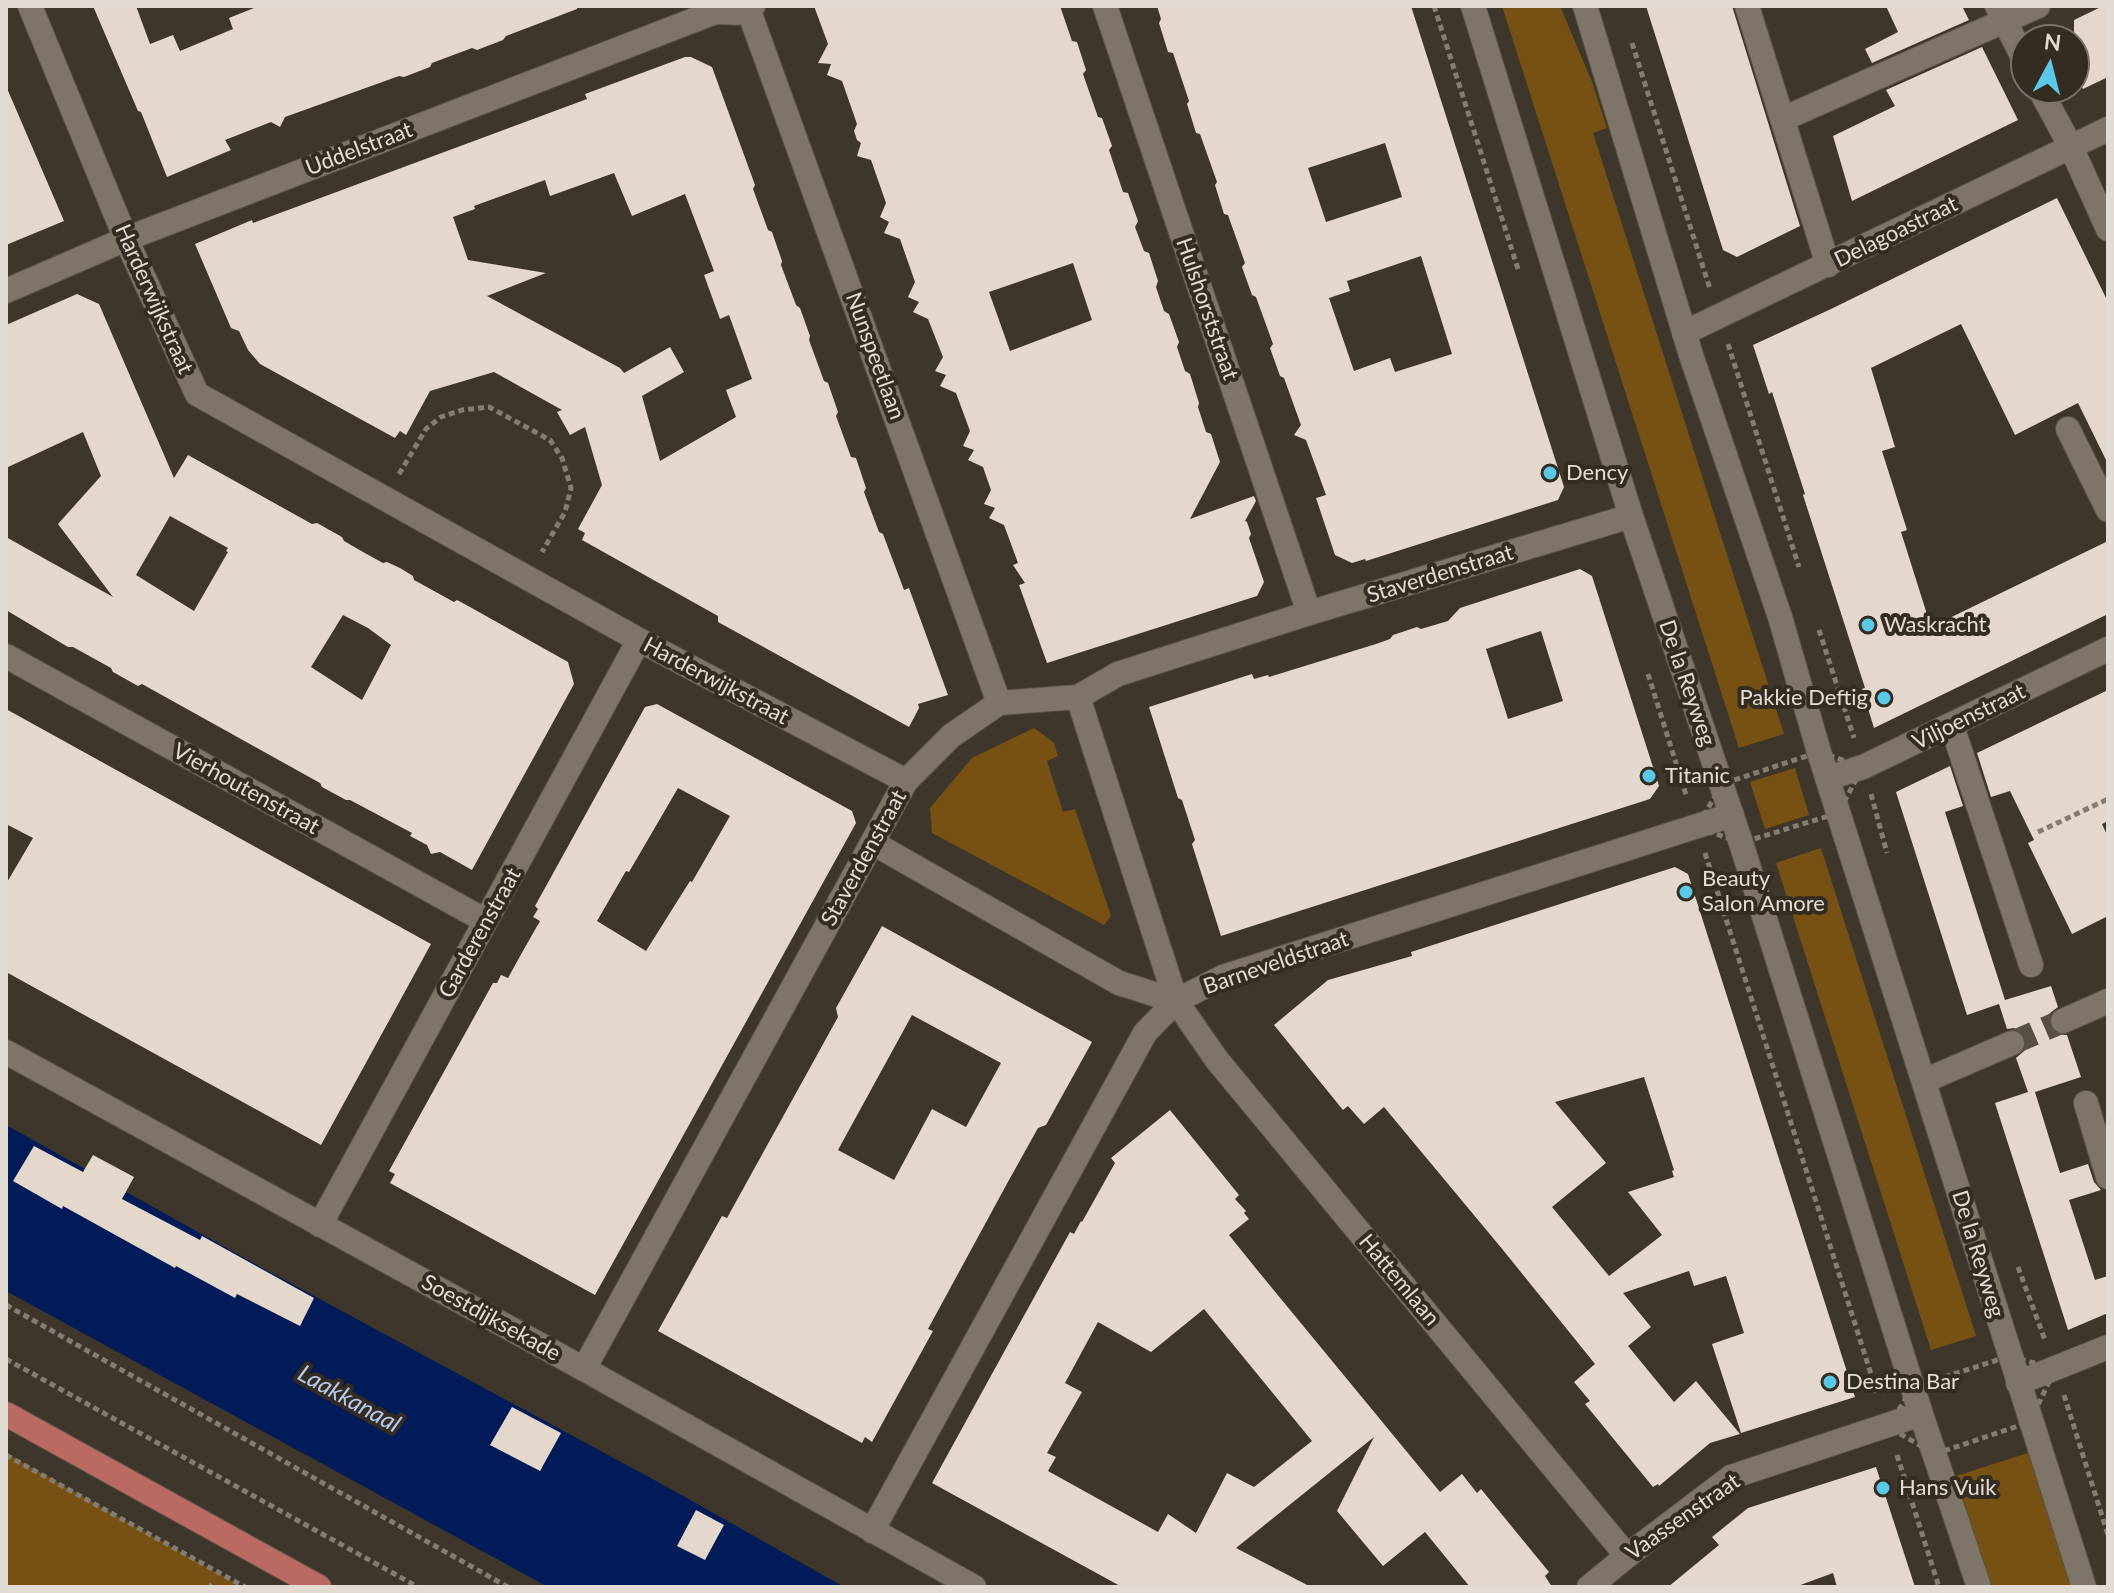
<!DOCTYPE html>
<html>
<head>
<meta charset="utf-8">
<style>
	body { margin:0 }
	#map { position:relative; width:2114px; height:1593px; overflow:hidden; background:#3e362b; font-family:Lato,sans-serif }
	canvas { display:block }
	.frame { position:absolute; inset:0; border:8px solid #e2dcd5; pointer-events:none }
	.north { position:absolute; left:2010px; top:24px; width:80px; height:80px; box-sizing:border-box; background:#342c21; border:2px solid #7a7269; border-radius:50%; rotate:7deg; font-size:22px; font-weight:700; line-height:32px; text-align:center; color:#e2dcd5 }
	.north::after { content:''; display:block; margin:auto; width:28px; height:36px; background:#5bc8e7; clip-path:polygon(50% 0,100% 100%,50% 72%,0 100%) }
</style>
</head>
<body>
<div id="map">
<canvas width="2114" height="1593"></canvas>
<div class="frame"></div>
<div class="north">N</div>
</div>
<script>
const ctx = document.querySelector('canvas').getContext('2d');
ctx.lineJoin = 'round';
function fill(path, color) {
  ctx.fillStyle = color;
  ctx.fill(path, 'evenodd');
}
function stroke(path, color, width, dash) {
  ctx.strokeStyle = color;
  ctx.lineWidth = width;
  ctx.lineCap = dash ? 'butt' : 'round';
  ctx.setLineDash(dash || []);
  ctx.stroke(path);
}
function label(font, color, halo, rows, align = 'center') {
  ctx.font = font + ' Lato,sans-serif';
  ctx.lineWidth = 8;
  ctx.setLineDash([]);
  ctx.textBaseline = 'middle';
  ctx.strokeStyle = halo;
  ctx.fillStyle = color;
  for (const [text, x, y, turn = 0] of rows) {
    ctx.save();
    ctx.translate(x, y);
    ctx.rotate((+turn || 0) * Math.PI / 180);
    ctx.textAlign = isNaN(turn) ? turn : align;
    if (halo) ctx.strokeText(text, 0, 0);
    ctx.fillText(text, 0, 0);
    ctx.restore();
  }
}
fill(new Path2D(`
	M 1502,6 L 1560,6 L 1592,82 L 1607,128 L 1593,133 L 1784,734 L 1739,748 Z
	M 1034,728 L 1054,743 L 1058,756 L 1047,761 L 1063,812 L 1075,809 L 1111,916 L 1104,925 L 932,833 L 930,808 L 972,758 Z
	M 1795,768 L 1809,815 L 1765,829 L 1750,782 Z
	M 1821,848 L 1976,1336 L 1931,1350 L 1776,863 Z
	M 2031,1452 L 2075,1587 L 1991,1587 L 1956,1476 Z
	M 6,1453 L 242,1587 L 6,1587 Z`), '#775113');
fill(new Path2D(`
	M 6,1125 L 266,1270 L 669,1488 L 844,1587 L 548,1587 L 6,1291 Z`), '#001b57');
fill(new Path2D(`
	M 93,6 L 136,6 L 150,44 L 173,35 L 180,51 L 233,29 L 229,18 L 259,6 L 577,6 L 577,9 L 506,36 L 503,40 L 477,50 L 472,48 L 432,63 L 430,67 L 404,77 L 399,76 L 285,117 L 280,127 L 271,122 L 225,140 L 231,150 L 167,177 L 141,112 L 138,111 Z
	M 814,6 L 1060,6 L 1072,41 L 1077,42 L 1086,70 L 1083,74 L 1098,117 L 1102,118 L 1112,146 L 1109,150 L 1123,192 L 1128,193 L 1138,221 L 1135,227 L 1144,251 L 1149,253 L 1158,281 L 1156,287 L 1164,311 L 1169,314 L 1179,342 L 1177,347 L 1185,371 L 1190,374 L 1199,403 L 1198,407 L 1206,432 L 1211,434 L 1220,462 L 1190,519 L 1254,496 L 1256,501 L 1245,521 L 1247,522 L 1251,534 L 1249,538 L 1264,582 L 1257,596 L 1047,663 L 1019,585 L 1025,583 L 1013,565 L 1018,563 L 1004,525 L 989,518 L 995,508 L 984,504 L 991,490 L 983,467 L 968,460 L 974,450 L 963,446 L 970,431 L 956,393 L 940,386 L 946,375 L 935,371 L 943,357 L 928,319 L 913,312 L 919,302 L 908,297 L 915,282 L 900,239 L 884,233 L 889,222 L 880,217 L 886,203 L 871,160 L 857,156 L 861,143 L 857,140 L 854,131 L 857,124 L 842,81 L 827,75 L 831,64 L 818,63 L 828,44 ZM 1073,263 L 1092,320 L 1010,351 L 989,292 Z
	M 1157,6 L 1411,6 L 1564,487 L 1558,500 L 1366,561 L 1365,559 L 1352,563 L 1335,555 L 1316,498 L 1326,495 L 1306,440 L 1294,435 L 1301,425 L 1284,378 L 1280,376 L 1270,348 L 1273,344 L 1256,297 L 1252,295 L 1242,267 L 1245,263 L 1228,215 L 1224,214 L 1215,185 L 1217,182 L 1200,134 L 1196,133 L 1187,104 L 1189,101 L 1173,53 L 1168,52 L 1159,23 L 1161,19 ZM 1385,143 L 1402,197 L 1326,222 L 1308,168 ZM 1421,256 L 1452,354 L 1395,372 L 1390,358 L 1354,371 L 1329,298 L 1350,291 L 1347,281 Z
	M 1646,6 L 1732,6 L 1800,226 L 1737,257 L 1723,250 Z
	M 1886,6 L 1962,6 L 1969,20 L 1872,63 L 1865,49 L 1898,32 Z
	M 2103,6 L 2108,6 L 2108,77 L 2083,89 L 2074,70 L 2074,20 Z
	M 1982,47 L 2018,120 L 1852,201 L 1833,136 L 1895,106 L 1886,90 Z
	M 685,57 L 691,57 L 712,67 L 755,185 L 753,189 L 768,230 L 772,232 L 782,261 L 781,265 L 796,305 L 800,308 L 810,336 L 809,340 L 824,381 L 828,383 L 838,412 L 836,416 L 851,457 L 856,458 L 866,488 L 864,492 L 879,532 L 883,534 L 904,590 L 909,588 L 948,695 L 918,704 L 919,708 L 909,727 L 718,622 L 718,616 L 582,540 L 585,533 L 578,529 L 602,485 L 585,427 L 570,435 L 557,412 L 562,410 L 494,372 L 430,391 L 406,435 L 400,431 L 395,438 L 260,364 L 248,350 L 239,331 L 231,328 L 195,244 L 252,220 L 253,223 L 587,99 L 585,94 ZM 614,173 L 632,216 L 685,194 L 714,271 L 704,275 L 720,319 L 729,315 L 752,379 L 726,390 L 736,417 L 660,461 L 642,396 L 684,372 L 670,347 L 624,373 L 620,368 L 487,296 L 546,273 L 468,260 L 453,217 L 475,209 L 474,206 L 545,180 L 550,196 Z
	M 6,86 L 64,221 L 6,245 Z
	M 2057,198 L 2108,302 L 2108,464 L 2078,403 L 2015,435 L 1961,324 L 1871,368 L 1895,447 L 1882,451 L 1907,530 L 1901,532 L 1931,627 L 2108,541 L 2108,614 L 1874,728 L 1862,689 L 1865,688 L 1803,495 L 1805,494 L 1772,392 L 1769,394 L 1753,345 L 1831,309 Z
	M 77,294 L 99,304 L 174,478 L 188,455 L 312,524 L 317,523 L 342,537 L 344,541 L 363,552 L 383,563 L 387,562 L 400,568 L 413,576 L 414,580 L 454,602 L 457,600 L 470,607 L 568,662 L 574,684 L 472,870 L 440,852 L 431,854 L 427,845 L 410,836 L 412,833 L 350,800 L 346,800 L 322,787 L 320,783 L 142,684 L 138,686 L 113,672 L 111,668 L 73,647 L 68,647 L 6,610 L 6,537 L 113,597 L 58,524 L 101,476 L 83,432 L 6,468 L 6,325 ZM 170,516 L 228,548 L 226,551 L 228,552 L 194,611 L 136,575 ZM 343,615 L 368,628 L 391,645 L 362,700 L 311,667 Z
	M 1580,569 L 1592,576 L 1659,786 L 1650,799 L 1221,936 L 1192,844 L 1195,840 L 1182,800 L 1178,798 L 1149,707 L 1252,674 L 1254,679 L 1268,675 L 1269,677 L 1376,644 L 1390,639 L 1393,635 L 1417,627 L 1421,629 L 1448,621 L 1460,608 ZM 1541,631 L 1563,701 L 1508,719 L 1486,649 Z
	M 2108,690 L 2108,821 L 2102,824 L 2108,837 L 2108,916 L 2072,934 L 2028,843 L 2034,840 L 2010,791 L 1991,797 L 1977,753 Z
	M 657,704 L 852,811 L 856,823 L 595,1295 L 390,1183 L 395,1174 L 389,1171 L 493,983 L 497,983 L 501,975 L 508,978 L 524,949 L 540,921 L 533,917 L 538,909 L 535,906 L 645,707 ZM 678,788 L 730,816 L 692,882 L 690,881 L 646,951 L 597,921 L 626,871 L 629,872 Z
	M 6,709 L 431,944 L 321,1145 L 6,972 L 6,884 L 33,838 L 6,824 Z
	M 1950,766 L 1963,806 L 1945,812 L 2005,1000 L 2051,986 L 2058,1007 L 2050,1013 L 2048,1019 L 2049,1026 L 2055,1034 L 2067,1035 L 2081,1077 L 2035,1092 L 2060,1173 L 2088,1164 L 2094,1182 L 2101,1190 L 2069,1200 L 2095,1280 L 2108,1276 L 2108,1313 L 2068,1330 L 1995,1103 L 2028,1092 L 2016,1058 L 2024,1051 L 2027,1044 L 2026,1038 L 2020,1031 L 2014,1028 L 2007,1029 L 1999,1004 L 1967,1015 L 1896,792 Z
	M 1675,867 L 1688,874 L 1855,1397 L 1741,1433 L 1712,1344 L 1744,1333 L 1726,1276 L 1694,1286 L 1689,1271 L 1623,1293 L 1651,1327 L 1628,1346 L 1674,1402 L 1696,1381 L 1740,1434 L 1710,1443 L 1659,1486 L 1658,1484 L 1653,1487 L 1585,1404 L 1590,1401 L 1574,1382 L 1595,1364 L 1503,1250 L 1384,1107 L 1364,1124 L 1348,1106 L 1343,1110 L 1274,1025 L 1328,980 L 1412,956 L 1411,952 ZM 1644,1077 L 1674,1170 L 1672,1171 L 1674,1177 L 1628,1192 L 1662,1235 L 1609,1276 L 1552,1207 L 1606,1163 L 1555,1102 Z
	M 882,926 L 1092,1042 L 1046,1125 L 1038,1128 L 1009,1180 L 928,1329 L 933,1331 L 872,1442 L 865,1437 L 862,1443 L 658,1331 L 722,1216 L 727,1218 L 838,1017 L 836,1008 ZM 912,1015 L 1001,1063 L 966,1127 L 932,1109 L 894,1180 L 838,1150 Z
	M 1170,1110 L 1239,1195 L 1235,1199 L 1246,1211 L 1244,1213 L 1249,1219 L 1229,1235 L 1258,1271 L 1440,1492 L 1462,1474 L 1477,1493 L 1481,1489 L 1549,1572 L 1545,1576 L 1552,1587 L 1470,1587 L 1425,1532 L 1383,1566 L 1337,1511 L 1374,1437 L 1236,1548 L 1311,1587 L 1122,1587 L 932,1483 L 1070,1232 L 1074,1234 L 1081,1221 L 1082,1222 L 1115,1163 L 1111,1158 ZM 1204,1309 L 1312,1441 L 1254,1487 L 1227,1473 L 1196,1533 L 1168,1514 L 1158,1532 L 1048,1471 L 1056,1457 L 1047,1453 L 1082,1392 L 1065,1383 L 1098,1322 L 1151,1352 Z
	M 34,1146 L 83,1172 L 93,1155 L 134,1177 L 122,1199 L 200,1240 L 202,1236 L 314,1298 L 300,1326 L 237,1294 L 235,1298 L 176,1266 L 175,1268 L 63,1206 L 62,1209 L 13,1181 Z
	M 512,1407 L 561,1433 L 540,1471 L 490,1445 Z
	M 1876,1467 L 1915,1587 L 1837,1587 L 1833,1573 L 1795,1587 L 1668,1587 L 1719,1545 L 1712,1537 L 1748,1508 Z
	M 696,1510 L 724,1525 L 705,1560 L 677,1546 Z`), '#e3d8cb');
stroke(new Path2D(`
	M 2012,1043 L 2063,1021`), '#574f44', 24, [24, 12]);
const minor = new Path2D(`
	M 30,6 L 126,239 L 197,394 L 639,640 L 906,781
	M 1105,6 L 1309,613
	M 1473,6 L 1631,516 L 1741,843 L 1921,1414 L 1979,1587
	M 1585,6 L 1691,355 L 1780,617 L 1819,752 L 2084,1587
	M 1747,6 L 1828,265
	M 1997,6 L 2026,63
	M 749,11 L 999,703
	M 2039,88 L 2071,147 L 2108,229
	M 1783,119 L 2038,6
	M 6,291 L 126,239 L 715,12 C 728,11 743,17 753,6
	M 1684,333 L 2108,129
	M 2068,429 L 2108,510
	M 6,656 L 486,921
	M 1078,697 L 1176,1001 L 1217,1060 L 1627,1556
	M 1952,726 L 2031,965
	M 1828,778 L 1863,767 L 2108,649
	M 873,843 L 1119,983 L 1176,1001
	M 2063,1021 L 2108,1001
	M 6,1052 L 584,1369 L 974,1587
	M 1924,1081 L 2012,1043
	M 2086,1103 L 2108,1177
	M 320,1225 L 639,640
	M 584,1369 L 906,781 L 951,736 L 999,703 L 1078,697 L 1118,674 L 1309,613 L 1631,516
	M 2018,1383 L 2108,1347
	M 872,1531 L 1145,1033 L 1176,1001 L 1223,977 L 1732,815
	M 1589,1587 L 1627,1556 L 1731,1477 L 1921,1414`);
const major = new Path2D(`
	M 6,1414 L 319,1587`);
stroke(minor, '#5a5249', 26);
stroke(major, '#5a5249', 26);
stroke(new Path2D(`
	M 1434,6 L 1519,272
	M 1632,43 L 1710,289
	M 1728,344 L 1799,567
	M 399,474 L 426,429 L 441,417 L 462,410 L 489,407 L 550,440 L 562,458 L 571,488 L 565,512 L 542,552
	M 1819,630 L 1854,738
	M 1648,674 L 1687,798
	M 1819,752 L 1863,767 L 1838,813 L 1741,843 L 1697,827 L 1722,784 Z
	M 1871,794 L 1887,853
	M 2038,832 L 2108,799
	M 1705,853 L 1878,1396
	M 2018,1267 L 2045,1340
	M 6,1305 L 508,1587
	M 2010,1356 L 2055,1369 L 2030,1422 L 1935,1454 L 1888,1427 L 1913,1387 Z
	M 6,1359 L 418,1587
	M 2064,1395 L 2108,1535
	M 6,1455 L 245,1587
	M 1897,1455 L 1939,1587
	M 210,1587 L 212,1584`), '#837c73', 5, [6, 4]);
stroke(minor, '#7e7468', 24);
stroke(major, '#bb6a61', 24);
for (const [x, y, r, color] of [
	[1550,473,8,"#5bc8e7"],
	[1868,625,8,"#5bc8e7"],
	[1884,698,8,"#5bc8e7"],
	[1649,776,8,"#5bc8e7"],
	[1686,892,8,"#5bc8e7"],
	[1830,1382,8,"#5bc8e7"],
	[1883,1488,8,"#5bc8e7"]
]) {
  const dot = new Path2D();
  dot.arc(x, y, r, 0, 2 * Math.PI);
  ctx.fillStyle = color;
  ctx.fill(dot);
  stroke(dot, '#342c21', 3);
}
label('22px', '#e2dcd5', '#342c21', [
	["Uddelstraat",359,149,-21],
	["Delagoastraat",1896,232,-26],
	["Harderwijkstraat",154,299,66],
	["Hulshorststraat",1207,309,71],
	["Nunspeetlaan",875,356,70],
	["Staverdenstraat",1440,574,-17],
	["Harderwijkstraat",716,681,28],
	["De la Reyweg",1687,683,71],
	["Viljoenstraat",1969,717,-26],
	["Vierhoutenstraat",246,789,29],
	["Staverdenstraat",864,858,-61],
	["Garderenstraat",480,933,-61],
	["Barneveldstraat",1276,963,-19],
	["De la Reyweg",1978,1254,73],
	["Hattemlaan",1399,1280,50],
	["Soestdijksekade",491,1318,29],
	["Vaassenstraat",1683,1517,-35]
]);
label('22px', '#e2dcd5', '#342c21', [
	["Dency",1566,473],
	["Waskracht",1884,625],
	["Pakkie Deftig",1868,698,"right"],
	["Titanic",1665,776],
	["Beauty",1702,879],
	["Salon Amore",1702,904],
	["Destina Bar",1846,1382],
	["Hans Vuik",1899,1488]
], 'left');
label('italic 24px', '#b4caef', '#342c21', [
	["Laakkanaal",349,1399,29]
]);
</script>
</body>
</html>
